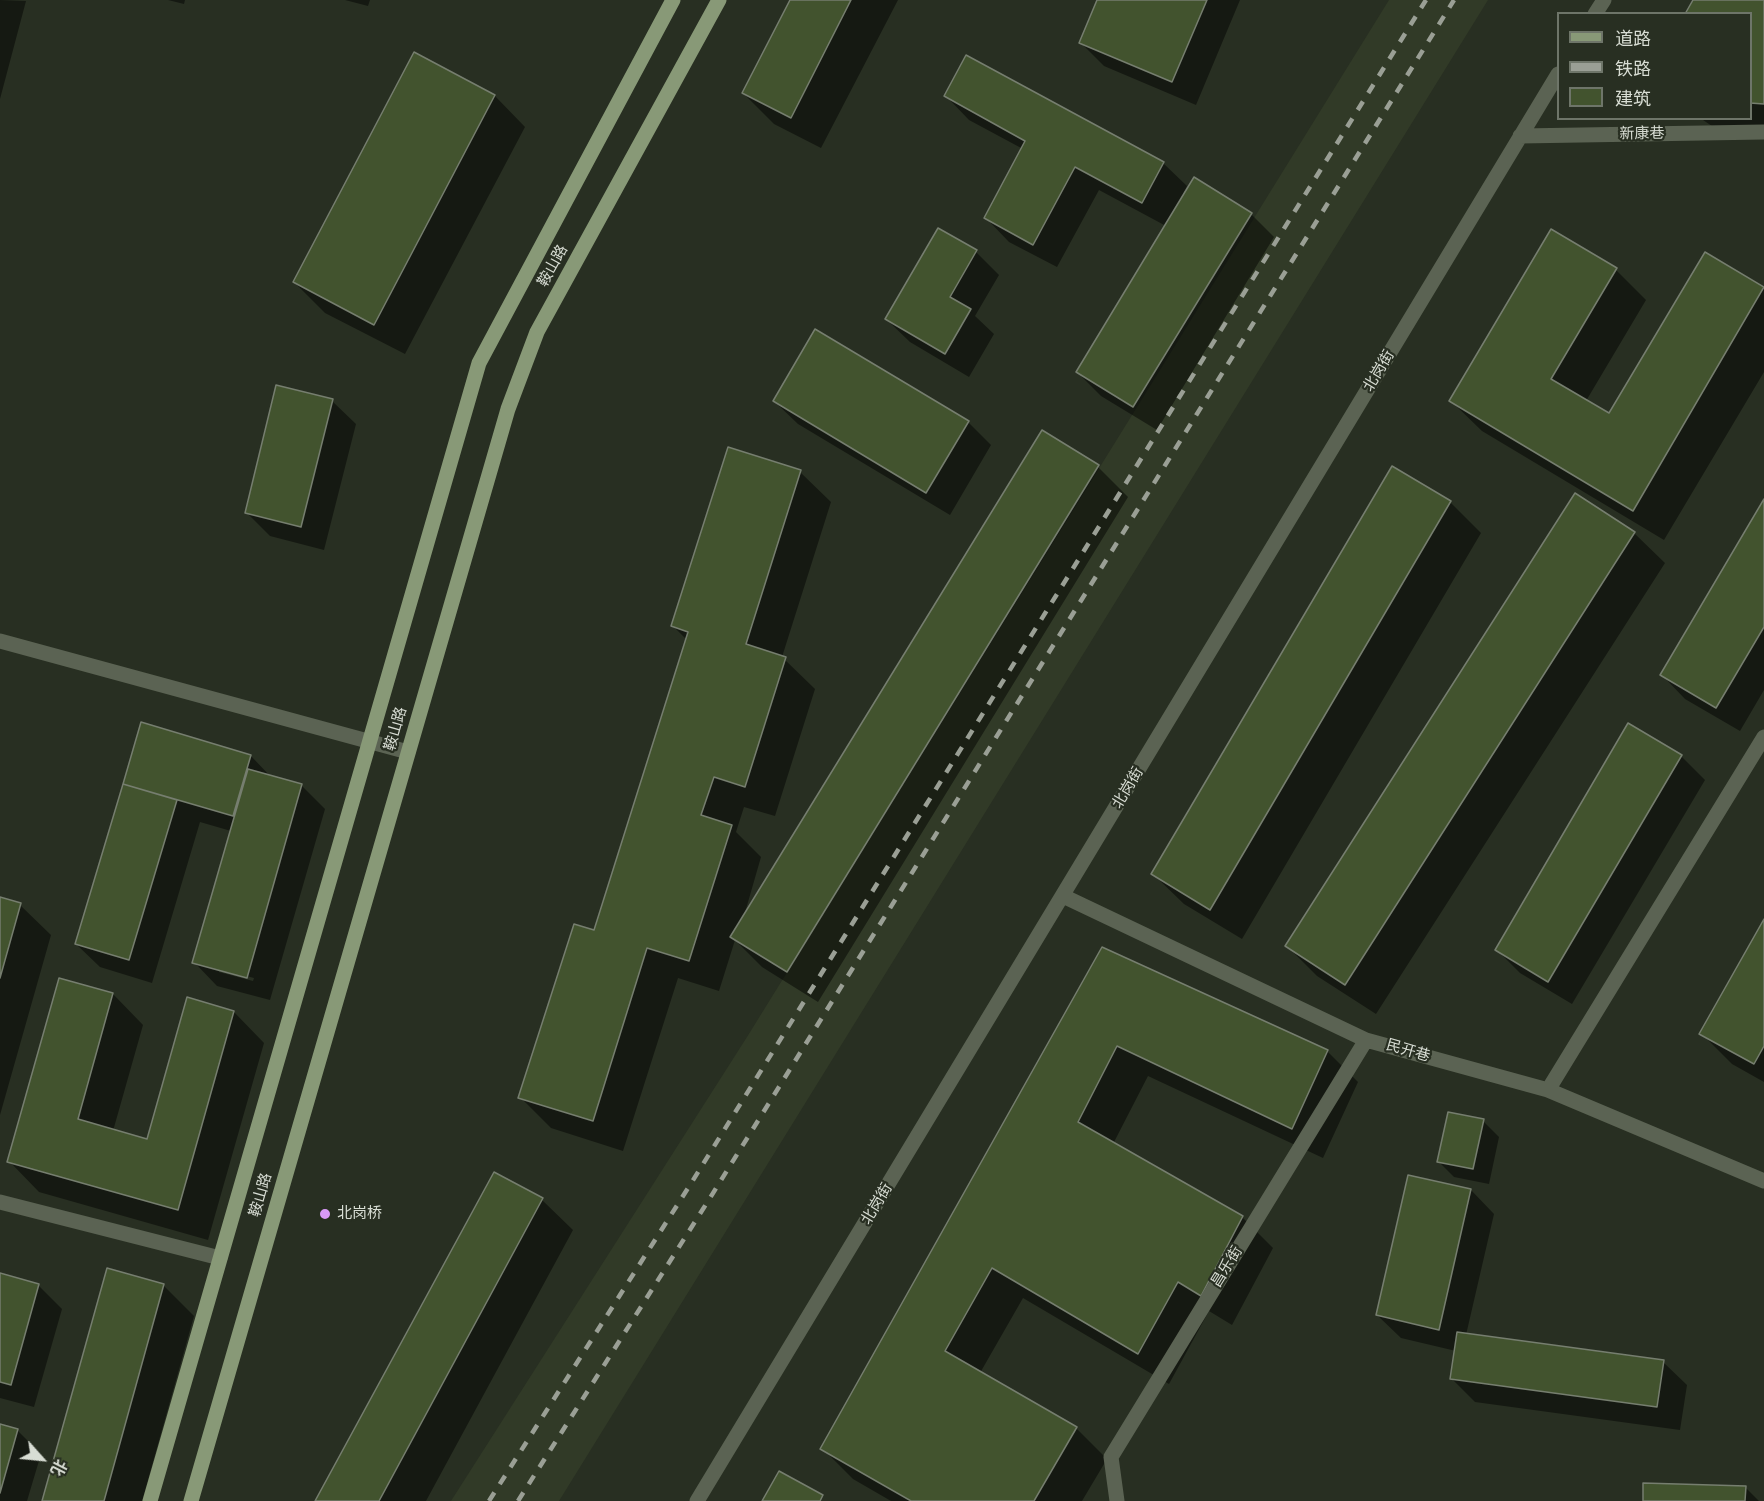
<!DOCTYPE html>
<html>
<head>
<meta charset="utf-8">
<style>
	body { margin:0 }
	#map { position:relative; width:1764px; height:1501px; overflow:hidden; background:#282f22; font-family:"Fira Sans","Noto Sans SC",sans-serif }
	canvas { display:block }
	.legend { position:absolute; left:1557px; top:12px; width:195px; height:108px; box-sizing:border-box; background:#282f22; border:2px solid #6e7569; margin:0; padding:8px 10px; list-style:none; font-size:18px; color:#d8ddd4 }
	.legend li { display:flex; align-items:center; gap:12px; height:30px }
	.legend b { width:30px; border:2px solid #6e7569 }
	.north { position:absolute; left:12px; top:1429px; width:60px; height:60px; -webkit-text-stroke:4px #282f22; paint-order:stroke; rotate:117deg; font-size:16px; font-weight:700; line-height:24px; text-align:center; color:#d8ddd4 }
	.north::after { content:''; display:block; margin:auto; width:21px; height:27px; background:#d8ddd4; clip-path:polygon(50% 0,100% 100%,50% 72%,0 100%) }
</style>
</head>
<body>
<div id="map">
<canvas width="1764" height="1501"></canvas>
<ul class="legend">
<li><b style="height:8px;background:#897"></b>道路</li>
<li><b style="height:8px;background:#9a9f95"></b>铁路</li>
<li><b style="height:16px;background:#42532e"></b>建筑</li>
</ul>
<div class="north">北</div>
</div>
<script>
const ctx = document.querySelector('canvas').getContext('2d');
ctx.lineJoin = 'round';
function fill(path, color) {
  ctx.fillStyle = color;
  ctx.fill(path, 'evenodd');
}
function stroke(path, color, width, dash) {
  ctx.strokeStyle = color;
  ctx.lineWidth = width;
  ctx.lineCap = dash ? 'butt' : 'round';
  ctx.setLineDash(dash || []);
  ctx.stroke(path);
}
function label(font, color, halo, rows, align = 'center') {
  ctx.font = font + ' "Fira Sans","Noto Sans SC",sans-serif';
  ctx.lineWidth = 4.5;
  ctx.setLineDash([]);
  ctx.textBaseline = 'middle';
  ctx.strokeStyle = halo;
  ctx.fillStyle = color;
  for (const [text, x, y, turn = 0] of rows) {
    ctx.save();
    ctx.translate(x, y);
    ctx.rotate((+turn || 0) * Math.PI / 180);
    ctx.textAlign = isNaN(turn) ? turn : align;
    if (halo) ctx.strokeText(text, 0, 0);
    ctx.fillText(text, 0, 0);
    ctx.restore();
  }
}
fill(new Path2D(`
	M 1389,0 L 1488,0 L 559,1501 L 451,1501 L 747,1037 Z`), '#313a27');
fill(new Path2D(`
	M 0,0 L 26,1 L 0,99 Z
	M 168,0 L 185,0 L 184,4 Z
	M 345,0 L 370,0 L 368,6 Z
	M 791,0 L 898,0 L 821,148 L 774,124 L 743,93 Z
	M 1099,0 L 1240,0 L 1196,105 L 1104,66 L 1081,43 Z
	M 1694,0 L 1764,0 L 1764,132 L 1715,128 L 1700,118 L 1750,118 L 1750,14 Z
	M 415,54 L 495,96 L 525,127 L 405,354 L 325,313 L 294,282 Z
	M 966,57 L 1163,163 L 1187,186 L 1183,194 L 1251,214 L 1274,237 L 1157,430 L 1101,396 L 1077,372 L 1166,226 L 1099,190 L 1057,267 L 1009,242 L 986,218 L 1023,149 L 969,120 L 946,96 Z
	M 976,252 L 999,275 L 975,316 L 994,334 L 969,377 L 910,342 L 886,319 Z
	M 1705,254 L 1764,289 L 1764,372 L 1664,540 L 1482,431 L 1451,401 L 1616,270 L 1646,300 L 1586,401 L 1610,415 Z
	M 332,401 L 356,424 L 324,550 L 270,536 L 246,512 Z
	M 774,401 L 968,422 L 991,445 L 950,515 L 798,424 Z
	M 1098,467 L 1128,497 L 818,1002 L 762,967 L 735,940 L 719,991 L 678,978 L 623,1151 L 551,1128 L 520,1097 L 595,932 L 687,640 L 673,626 L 800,472 L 831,502 L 782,657 L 815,689 L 775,816 L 744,807 L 736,832 L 761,857 L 744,916 Z
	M 1450,502 L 1481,533 L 1242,939 L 1184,904 L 1153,874 Z
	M 1764,502 L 1764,690 L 1740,731 L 1685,699 L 1662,675 Z
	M 1634,533 L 1665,563 L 1376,1014 L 1317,976 L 1287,946 Z
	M 142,724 L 251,756 L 271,777 L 301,785 L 325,809 L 270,1000 L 217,986 L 194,962 L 231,831 L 200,822 L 152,983 L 100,967 L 76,944 ZM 219,969 L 254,978 L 253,981 L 219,972 Z
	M 1629,725 L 1681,756 L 1705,780 L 1572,1004 L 1520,973 L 1497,950 Z
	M 0,899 L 20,905 L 51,935 L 0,1115 Z
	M 1764,922 L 1764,1082 L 1732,1064 L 1701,1033 Z
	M 1103,949 L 1328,1052 L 1358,1082 L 1323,1158 L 1148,1076 L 1113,1144 L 1242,1217 L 1273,1248 L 1232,1325 L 1209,1311 L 1169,1384 L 1023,1298 L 980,1373 L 1076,1428 L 1107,1459 L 1082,1501 L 891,1501 L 853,1479 L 822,1448 Z
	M 60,979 L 113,994 L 143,1025 L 113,1131 L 148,1141 L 234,1012 L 264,1043 L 208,1240 L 39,1192 L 9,1161 Z
	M 1483,1121 L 1499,1137 L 1489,1184 L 1454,1177 L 1438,1161 Z
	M 494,1174 L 542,1200 L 573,1230 L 426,1501 L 317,1501 Z
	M 1471,1190 L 1494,1214 L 1466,1335 L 1663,1362 L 1687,1385 L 1680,1430 L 1475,1402 L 1452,1379 L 1456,1351 L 1401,1338 L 1377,1315 Z
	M 0,1274 L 39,1286 L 62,1309 L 34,1407 L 0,1398 Z
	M 163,1285 L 194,1316 L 142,1501 L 44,1501 Z
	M 0,1425 L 17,1430 L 41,1454 L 27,1501 L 0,1501 Z
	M 1745,1487 L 1759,1501 L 1644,1501 Z`), '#0007');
const building = new Path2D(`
	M 790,0 L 851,0 L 791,118 L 742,93 Z
	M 1097,0 L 1207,0 L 1172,82 L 1079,43 Z
	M 1693,0 L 1764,0 L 1764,104 L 1750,103 L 1750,14 L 1685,14 Z
	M 414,52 L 495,95 L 374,325 L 293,282 Z
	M 966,55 L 1164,162 L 1142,203 L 1075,167 L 1033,245 L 984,218 L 1025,141 L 944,96 Z
	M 1194,177 L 1252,213 L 1133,407 L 1076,372 Z
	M 938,228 L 977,250 L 950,297 L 971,309 L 945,354 L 885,319 Z
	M 1551,229 L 1617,268 L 1551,379 L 1609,413 L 1705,252 L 1764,287 L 1633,511 L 1449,401 Z
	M 815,329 L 969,421 L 926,493 L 773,401 Z
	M 276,385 L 333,399 L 301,527 L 245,513 Z
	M 1042,430 L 1099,465 L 787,972 L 730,937 Z
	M 728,447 L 801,470 L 746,644 L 786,657 L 745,787 L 714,777 L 701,815 L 732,825 L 689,961 L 647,948 L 593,1121 L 518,1098 L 574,924 L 594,930 L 688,632 L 671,626 Z
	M 1392,466 L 1451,501 L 1210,910 L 1151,874 Z
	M 1575,493 L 1635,532 L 1345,985 L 1285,946 Z
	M 1764,499 L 1764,627 L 1716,708 L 1660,675 Z
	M 141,722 L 251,755 L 233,816 L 123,784 Z
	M 1628,723 L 1682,755 L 1548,982 L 1495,950 Z
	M 248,769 L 302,784 L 247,978 L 192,963 Z
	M 123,784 L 177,800 L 129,960 L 75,944 Z
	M 0,897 L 21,903 L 0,978 Z
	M 1764,919 L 1764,1046 L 1754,1064 L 1699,1034 Z
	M 1102,947 L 1328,1050 L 1292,1129 L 1117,1046 L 1078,1122 L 1243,1216 L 1201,1296 L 1178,1282 L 1138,1354 L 992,1268 L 945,1351 L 1077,1427 L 1034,1501 L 911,1501 L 820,1449 Z
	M 59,978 L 113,993 L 78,1119 L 147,1139 L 187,997 L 234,1011 L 178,1210 L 7,1162 Z
	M 1448,1112 L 1484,1119 L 1473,1169 L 1437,1162 Z
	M 494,1172 L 543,1198 L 379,1501 L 315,1501 Z
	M 1408,1175 L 1471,1189 L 1439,1330 L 1376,1315 Z
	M 107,1268 L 164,1284 L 104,1501 L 42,1501 Z
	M 0,1273 L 39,1284 L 11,1385 L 0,1382 Z
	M 1457,1332 L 1664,1360 L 1657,1407 L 1450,1379 Z
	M 0,1424 L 18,1429 L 0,1493 Z
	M 779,1471 L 823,1495 L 820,1501 L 762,1501 Z
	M 1643,1483 L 1746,1486 L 1745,1501 L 1643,1501 Z`);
fill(building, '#42532e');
stroke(building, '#767e6f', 1.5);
stroke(new Path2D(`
	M 1595,14 L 1604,0
	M 1520,136 L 1764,132
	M 0,641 L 408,752
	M 1063,896 L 1366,1040 L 1548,1090 L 1764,1181
	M 1548,1090 L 1764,737
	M 0,1202 L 220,1258
	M 697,1501 L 1558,74
	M 1117,1501 L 1111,1457 L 1366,1040`), '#5b6353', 15);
stroke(new Path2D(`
	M 150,1501 L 479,363 L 673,0
	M 191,1501 L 508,409 L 537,332 L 719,0`), '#897', 15);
stroke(new Path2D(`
	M 489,1501 L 690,1185 L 1426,0
	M 518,1501 L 710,1198 L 1454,0`), '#9a9f95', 4.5, [10, 10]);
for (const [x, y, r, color] of [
	[325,1214,6,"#d99af7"]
]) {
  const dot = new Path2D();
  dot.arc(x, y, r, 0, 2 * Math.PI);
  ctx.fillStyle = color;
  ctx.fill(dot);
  stroke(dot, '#282f22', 2);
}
label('15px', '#d8ddd4', '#282f22', [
	["新康巷",1642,134,-1],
	["鞍山路",553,266,-61],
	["北岗街",1379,371,-59],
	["鞍山路",396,729,-74],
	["北岗街",1128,788,-59],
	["民开巷",1408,1051,16],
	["鞍山路",261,1195,-74],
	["北岗街",877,1204,-59],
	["昌乐街",1227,1267,-58]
]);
label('15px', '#d8ddd4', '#282f22', [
	["北岗桥",337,1214]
], 'left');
</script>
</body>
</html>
